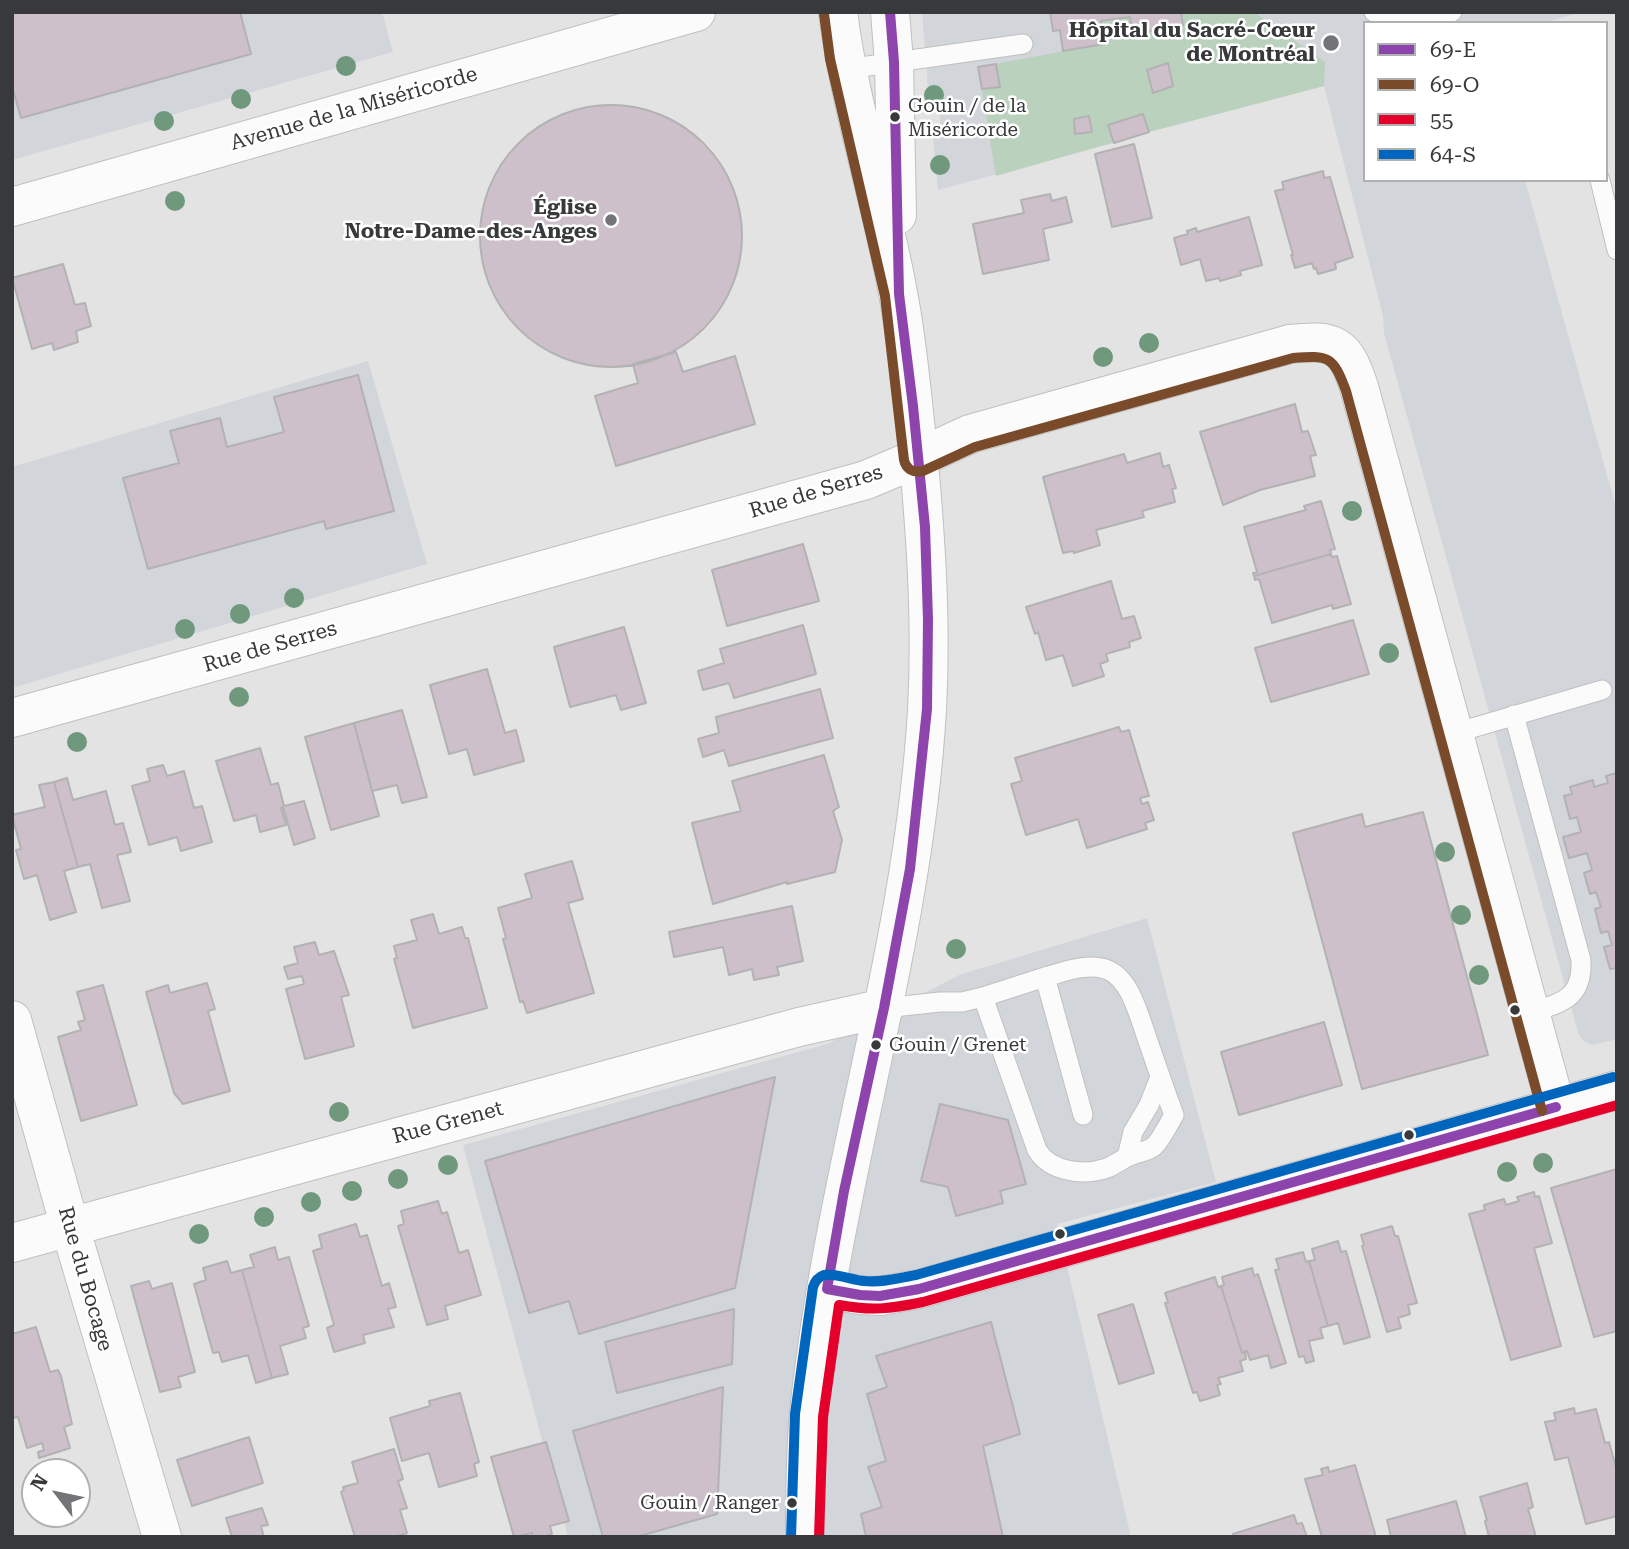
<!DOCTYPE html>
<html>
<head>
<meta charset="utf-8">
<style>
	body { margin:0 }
	#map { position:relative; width:1629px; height:1549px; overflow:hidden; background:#e3e3e4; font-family:"Roboto Serif",serif }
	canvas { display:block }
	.frame { position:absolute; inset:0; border:14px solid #38393a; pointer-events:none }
	.legend { position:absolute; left:1363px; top:21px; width:245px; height:161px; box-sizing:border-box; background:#fff; border:2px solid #afb0b0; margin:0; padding:9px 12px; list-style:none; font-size:21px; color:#38393a }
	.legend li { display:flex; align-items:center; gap:14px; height:35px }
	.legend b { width:35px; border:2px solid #afb0b0 }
	.north { position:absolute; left:21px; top:1458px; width:70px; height:70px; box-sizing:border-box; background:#fff; border:2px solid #afb0b0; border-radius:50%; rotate:302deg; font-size:19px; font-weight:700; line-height:28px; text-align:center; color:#38393a }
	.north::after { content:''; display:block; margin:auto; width:24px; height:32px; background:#747476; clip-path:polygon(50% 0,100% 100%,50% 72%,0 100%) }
</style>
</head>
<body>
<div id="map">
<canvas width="1629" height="1549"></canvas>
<div class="frame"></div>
<ul class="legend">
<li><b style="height:9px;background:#8e44ad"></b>69-E</li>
<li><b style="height:9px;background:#7a4b2a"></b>69-O</li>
<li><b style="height:9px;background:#e4002b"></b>55</li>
<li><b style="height:9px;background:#0065bd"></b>64-S</li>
</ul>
<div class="north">N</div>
</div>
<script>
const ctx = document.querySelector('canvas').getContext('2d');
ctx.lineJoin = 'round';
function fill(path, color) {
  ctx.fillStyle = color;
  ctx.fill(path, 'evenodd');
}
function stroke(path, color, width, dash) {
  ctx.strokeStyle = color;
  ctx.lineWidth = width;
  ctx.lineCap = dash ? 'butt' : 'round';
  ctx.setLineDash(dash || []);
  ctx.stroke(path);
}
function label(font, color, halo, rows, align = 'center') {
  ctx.font = font + ' "Roboto Serif",serif';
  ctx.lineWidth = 5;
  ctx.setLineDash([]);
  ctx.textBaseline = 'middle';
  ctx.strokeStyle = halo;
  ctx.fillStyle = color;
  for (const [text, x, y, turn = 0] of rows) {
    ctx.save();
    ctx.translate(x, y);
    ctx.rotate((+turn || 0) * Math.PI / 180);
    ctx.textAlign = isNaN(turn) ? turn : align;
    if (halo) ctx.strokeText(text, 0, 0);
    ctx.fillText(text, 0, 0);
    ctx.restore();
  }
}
fill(new Path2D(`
	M 12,12 L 382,12 L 393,52 L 12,160 Z
	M 922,12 L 1581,12 L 1544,23 L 1365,23 L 1365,180 L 1525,180 L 1617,511 L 1617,1039 L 1593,1045 L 1585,1042 L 1579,1035 L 1575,1022 L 1384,333 L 1383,316 L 1324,86 L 1149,132 L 1114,143 L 938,190 L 933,138 L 942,137 L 939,112 L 930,113 Z
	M 368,361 L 427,564 L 12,688 L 12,467 Z
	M 1147,918 L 1216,1182 L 1057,1224 L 1131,1537 L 568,1537 L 463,1145 L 827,1044 L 959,975 Z`), '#d2d5da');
fill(new Path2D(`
	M 1181,12 L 1254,12 L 1325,62 L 1324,86 L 1149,132 L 996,176 L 978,67 L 1104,44 L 1101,21 L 1130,17 L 1133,34 L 1183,26 Z`), '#bad1bd');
const building = new Path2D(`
	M 12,12 L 240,12 L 251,54 L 21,118 L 12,86 Z
	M 1050,12 L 1181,12 L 1183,26 L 1133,34 L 1130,17 L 1101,21 L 1104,44 L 1063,51 L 1060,30 L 1053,31 Z
	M 1168,63 L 1173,86 L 1153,93 L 1147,70 Z
	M 996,64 L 1000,87 L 982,89 L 978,67 Z
	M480 236a131 131 0 1 1 262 0a131 131 0 1 1-262 0Z
	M 1143,114 L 1149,132 L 1114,143 L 1108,125 Z
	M 1089,116 L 1092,132 L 1075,134 L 1074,119 Z
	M 1134,144 L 1152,218 L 1112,227 L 1095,154 Z
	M 1323,171 L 1324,178 L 1330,177 L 1353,257 L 1335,263 L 1336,269 L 1318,274 L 1316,268 L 1314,269 L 1312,263 L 1295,268 L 1291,255 L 1293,255 L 1275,191 L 1284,189 L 1282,182 Z
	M 1050,194 L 1052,201 L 1066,197 L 1072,222 L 1043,229 L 1049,260 L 983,274 L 973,224 L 1024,213 L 1021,200 Z
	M 1249,217 L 1262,265 L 1240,271 L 1241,275 L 1220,281 L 1219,278 L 1206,281 L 1200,259 L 1181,265 L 1174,238 L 1188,234 L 1187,231 L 1196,228 L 1197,232 Z
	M 63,264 L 75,305 L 85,303 L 91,326 L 76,331 L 78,342 L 54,350 L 52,343 L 32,349 L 12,278 Z
	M 676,352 L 683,372 L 735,356 L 755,424 L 616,466 L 595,396 L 638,383 L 633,364 Z
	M 358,375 L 394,511 L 326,529 L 324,521 L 148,569 L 123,478 L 179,463 L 170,431 L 220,418 L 227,447 L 284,432 L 274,397 Z
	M 1295,404 L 1302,432 L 1308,431 L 1316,455 L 1310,456 L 1315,476 L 1260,490 L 1223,505 L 1200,432 Z
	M 1160,453 L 1163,467 L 1169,465 L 1176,488 L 1172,489 L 1175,502 L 1142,511 L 1144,517 L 1096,530 L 1100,545 L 1074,553 L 1073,551 L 1063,553 L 1043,477 L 1124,454 L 1127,463 Z
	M 1321,501 L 1335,549 L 1330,550 L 1331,554 L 1254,576 L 1253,573 L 1257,572 L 1244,527 L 1306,510 L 1304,506 Z
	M 803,544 L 819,601 L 727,626 L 712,570 Z
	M 1331,554 L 1332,557 L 1337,556 L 1351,604 L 1333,609 L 1332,605 L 1272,623 L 1259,579 L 1255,580 L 1254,576 Z
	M 1111,581 L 1122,619 L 1134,616 L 1141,638 L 1129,642 L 1130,647 L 1106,654 L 1108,661 L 1100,664 L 1104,676 L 1073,686 L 1063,655 L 1046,660 L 1038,632 L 1035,634 L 1026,607 Z
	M 1353,620 L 1369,674 L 1271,702 L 1255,648 Z
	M 803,625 L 816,674 L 734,698 L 729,683 L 703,690 L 698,671 L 724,663 L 720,649 Z
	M 624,627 L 646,703 L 621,710 L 616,695 L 570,707 L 554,647 Z
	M 487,669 L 505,733 L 516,730 L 524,761 L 474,775 L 467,749 L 449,754 L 430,685 Z
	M 820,689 L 833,738 L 729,766 L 724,750 L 703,757 L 698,739 L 719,733 L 716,717 Z
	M 402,710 L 427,797 L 402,803 L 397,785 L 372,791 L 354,723 Z
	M 354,723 L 379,816 L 331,830 L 305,737 Z
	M 1119,727 L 1121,732 L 1129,730 L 1149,796 L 1140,798 L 1142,804 L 1148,802 L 1154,820 L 1145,823 L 1147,829 L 1087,848 L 1078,819 L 1026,835 L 1011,784 L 1022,781 L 1015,758 Z
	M 260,748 L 271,785 L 278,783 L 284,806 L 304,801 L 315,838 L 294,845 L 283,807 L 281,808 L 286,825 L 260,832 L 256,815 L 234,821 L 216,761 Z
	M 824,755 L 839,807 L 833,811 L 842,840 L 835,872 L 787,884 L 787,882 L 713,904 L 692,823 L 741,811 L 732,781 Z
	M 163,765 L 167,776 L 184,771 L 194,808 L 202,806 L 212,842 L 181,851 L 177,837 L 149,845 L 132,786 L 150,781 L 147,769 Z
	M 1617,773 L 1617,968 L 1610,969 L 1604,947 L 1612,945 L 1608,931 L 1601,933 L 1595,909 L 1601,907 L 1596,892 L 1590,894 L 1584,873 L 1592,870 L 1587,853 L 1569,858 L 1563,837 L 1581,832 L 1577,817 L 1570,819 L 1564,796 L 1572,794 L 1570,787 L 1593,780 L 1594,787 L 1608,783 L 1606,776 Z
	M 67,778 L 73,800 L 106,791 L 115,825 L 123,823 L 131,852 L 117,855 L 130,901 L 102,908 L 90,864 L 78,867 L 54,782 Z
	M 54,782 L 78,867 L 64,871 L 76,912 L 50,920 L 37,875 L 24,879 L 16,850 L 21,849 L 12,815 L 45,807 L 39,785 Z
	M 1423,812 L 1488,1055 L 1362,1089 L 1293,833 L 1362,814 L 1365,827 Z
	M 572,861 L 583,899 L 568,903 L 594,993 L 527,1013 L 523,1001 L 520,1002 L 503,939 L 506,938 L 498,908 L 532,898 L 525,874 Z
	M 792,906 L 803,961 L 777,967 L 779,975 L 754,980 L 752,969 L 729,975 L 723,947 L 674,957 L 669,932 Z
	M 433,914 L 439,934 L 462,927 L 465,938 L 468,938 L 487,1008 L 413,1028 L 394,959 L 397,958 L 394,946 L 417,940 L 411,920 Z
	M 315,942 L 319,955 L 334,951 L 349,995 L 341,997 L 354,1046 L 305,1059 L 286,989 L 304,984 L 302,976 L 288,979 L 284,967 L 298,963 L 294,947 Z
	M 207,983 L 215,1009 L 208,1011 L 230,1091 L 183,1104 L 174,1093 L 146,992 L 168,985 L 170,993 Z
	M 103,985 L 137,1105 L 81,1121 L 58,1037 L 81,1030 L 78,1022 L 85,1020 L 77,992 Z
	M 1324,1022 L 1342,1085 L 1239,1115 L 1221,1052 Z
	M 775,1077 L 735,1288 L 579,1334 L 569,1301 L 529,1313 L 485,1161 Z
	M 940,1104 L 1008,1120 L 1026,1184 L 1000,1191 L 1003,1203 L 956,1216 L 948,1187 L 921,1181 Z
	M 1617,1169 L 1617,1331 L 1594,1337 L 1551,1188 Z
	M 1534,1192 L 1535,1197 L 1539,1196 L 1552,1243 L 1534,1248 L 1561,1346 L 1511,1360 L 1469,1214 L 1485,1210 L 1484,1205 L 1504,1199 L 1506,1205 L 1519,1201 L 1517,1197 Z
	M 438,1201 L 442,1214 L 447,1212 L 459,1253 L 468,1250 L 481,1295 L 445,1306 L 448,1319 L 427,1325 L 398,1226 L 404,1224 L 401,1211 Z
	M 356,1224 L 360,1237 L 367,1235 L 382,1286 L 389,1283 L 396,1307 L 388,1309 L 394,1327 L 363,1335 L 365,1343 L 334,1352 L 327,1328 L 334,1325 L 313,1251 L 322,1248 L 319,1235 Z
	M 1392,1226 L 1395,1236 L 1398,1236 L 1417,1303 L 1408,1305 L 1410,1314 L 1398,1318 L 1401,1328 L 1387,1332 L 1362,1246 L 1364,1245 L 1361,1235 Z
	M 1338,1241 L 1341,1252 L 1346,1251 L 1370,1337 L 1344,1344 L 1338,1323 L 1328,1326 L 1309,1261 L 1315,1260 L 1312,1249 Z
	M 275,1247 L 278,1260 L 289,1257 L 309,1326 L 303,1328 L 306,1338 L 280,1346 L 288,1374 L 272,1378 L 242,1270 L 254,1267 L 250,1255 Z
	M 1303,1252 L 1306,1262 L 1309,1261 L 1328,1326 L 1320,1328 L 1323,1338 L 1309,1341 L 1314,1361 L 1306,1363 L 1304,1356 L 1299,1357 L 1275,1270 L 1279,1269 L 1276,1259 Z
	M 227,1261 L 231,1273 L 242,1270 L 272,1378 L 256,1383 L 248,1355 L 222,1362 L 219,1352 L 213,1353 L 194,1284 L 206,1280 L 203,1268 Z
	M 1252,1268 L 1254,1276 L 1258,1274 L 1286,1363 L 1271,1368 L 1268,1355 L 1250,1360 L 1247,1351 L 1242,1353 L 1221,1286 L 1224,1285 L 1222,1277 Z
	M 1215,1277 L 1218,1287 L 1221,1286 L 1242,1353 L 1245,1351 L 1246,1359 L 1240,1361 L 1243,1371 L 1218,1378 L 1221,1384 L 1217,1385 L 1220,1395 L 1200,1401 L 1197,1392 L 1193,1393 L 1165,1303 L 1168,1302 L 1165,1293 Z
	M 149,1281 L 152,1289 L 172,1283 L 195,1372 L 178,1377 L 181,1387 L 160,1392 L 131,1286 Z
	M 1133,1304 L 1154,1373 L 1119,1384 L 1098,1315 Z
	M 734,1309 L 732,1364 L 617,1393 L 605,1342 Z
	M 991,1322 L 1020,1434 L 983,1446 L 1003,1537 L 866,1537 L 861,1514 L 882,1507 L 868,1467 L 886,1461 L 867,1394 L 887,1387 L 876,1356 Z
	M 36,1327 L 50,1372 L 58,1370 L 61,1376 L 72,1424 L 64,1427 L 70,1448 L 39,1458 L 38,1452 L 44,1450 L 42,1443 L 27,1448 L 18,1417 L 12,1418 L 12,1334 Z
	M 723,1387 L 717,1514 L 636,1537 L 603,1537 L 573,1431 Z
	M 460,1393 L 479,1462 L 474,1464 L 477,1476 L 439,1487 L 429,1453 L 402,1461 L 390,1418 L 430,1406 L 429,1401 Z
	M 1574,1408 L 1575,1414 L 1596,1409 L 1605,1443 L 1609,1442 L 1617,1471 L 1617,1516 L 1586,1524 L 1568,1457 L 1555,1460 L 1545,1422 L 1556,1420 L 1554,1413 Z
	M 249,1437 L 263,1483 L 192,1506 L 177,1460 Z
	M 546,1442 L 569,1521 L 550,1526 L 552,1534 L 542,1537 L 533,1537 L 532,1533 L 514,1537 L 491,1457 Z
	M 394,1449 L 403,1479 L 398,1481 L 407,1508 L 400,1510 L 407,1533 L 394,1537 L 355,1537 L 341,1492 L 344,1490 L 343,1487 L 358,1483 L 352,1462 Z
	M 1355,1465 L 1376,1537 L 1322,1537 L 1305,1479 L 1323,1475 L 1321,1469 L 1328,1467 L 1329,1472 Z
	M 1527,1483 L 1533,1507 L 1528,1509 L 1536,1537 L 1489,1537 L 1485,1521 L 1487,1520 L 1480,1497 Z
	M 1456,1501 L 1466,1537 L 1391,1537 L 1387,1520 Z
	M 262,1508 L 268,1525 L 261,1526 L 264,1537 L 232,1537 L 226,1518 Z
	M 1294,1515 L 1297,1524 L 1302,1523 L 1307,1537 L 1234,1537 L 1233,1534 Z`);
fill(building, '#cec0ca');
stroke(building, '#b3b2b3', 2);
const lane = new Path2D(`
	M 1374,12 C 1399,16 1427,20 1452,12
	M 847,69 L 1023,44
	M 1600,180 L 1617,250
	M 1514,715 L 1581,960 C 1583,998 1562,1003 1531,1012
	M 1455,733 L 1602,690
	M 983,997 L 1037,1150 C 1050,1172 1084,1176 1107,1168 C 1114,1165 1120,1161 1127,1157 C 1134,1153 1146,1152 1153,1147 C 1160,1142 1169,1123 1174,1115 C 1165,1091 1157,1067 1149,1044 C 1143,1027 1138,1009 1130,993 C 1125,984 1118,974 1108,970 C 1088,962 1064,972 1045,977
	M 884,1008 L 940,1002 L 962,1002 L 983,997 L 1045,977 L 1083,1115
	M 1127,1157 L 1133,1132 L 1149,1105 L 1160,1077`);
const street = new Path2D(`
	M 12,207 L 696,12
	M 12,718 L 866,480 L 918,458 L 970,434 L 1290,344 C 1335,339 1345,344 1359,387 L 1556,1107
	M 12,1020 L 70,1227 L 162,1537
	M 12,1243 L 799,1027 L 884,1008`);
const secondary = new Path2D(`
	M 890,12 L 894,62 L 897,215
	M 827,1289 L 860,1295 L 880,1296 L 919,1289 L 1617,1090
	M 805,1537 C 805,1496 805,1454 809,1413 C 833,1176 913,948 927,710 C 932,617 925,524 916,431 C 911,385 907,338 898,293 C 881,199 850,107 838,12`);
stroke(lane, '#c0c0c1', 21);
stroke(street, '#c0c0c1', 40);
stroke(secondary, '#c0c0c1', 40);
stroke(lane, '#fbfbfb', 19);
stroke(street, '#fbfbfb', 38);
stroke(secondary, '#fbfbfb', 38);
stroke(new Path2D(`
	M 890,12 L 894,62 L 899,294 L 913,406 L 925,527 L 928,620 L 927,709 L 910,869 L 884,1008 L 844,1191 L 827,1289 L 860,1295 L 880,1296 L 919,1289 L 1556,1107`), '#8e44ad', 10);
stroke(new Path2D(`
	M 824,14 L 830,59 L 885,296 L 904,460 C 906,469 913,473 923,471 L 975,447 L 1293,358 C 1329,355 1333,356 1346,391 L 1542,1111`), '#7a4b2a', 10);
stroke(new Path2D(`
	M 819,1537 L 823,1417 L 839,1305 C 872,1311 890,1309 923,1302 L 1617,1105`), '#e4002b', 10);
stroke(new Path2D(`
	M 791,1537 L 795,1414 L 813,1287 C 815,1281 818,1277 824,1275 C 836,1273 852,1280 864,1281 C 882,1283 899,1278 916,1275 L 1613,1077`), '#0065bd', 10);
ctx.fillStyle = '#6f987c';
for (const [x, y] of [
	[346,66],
	[934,95],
	[241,99],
	[164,121],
	[940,165],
	[175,201],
	[1149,343],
	[1103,357],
	[1352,511],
	[294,598],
	[240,614],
	[185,629],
	[1389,653],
	[239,697],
	[77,742],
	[1445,852],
	[1461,915],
	[956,949],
	[1479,975],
	[339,1112],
	[1543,1163],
	[448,1165],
	[1507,1172],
	[398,1179],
	[352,1191],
	[311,1202],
	[264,1217],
	[199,1234]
]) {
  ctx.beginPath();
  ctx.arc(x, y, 10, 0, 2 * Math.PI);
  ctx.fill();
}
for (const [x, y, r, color] of [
	[1331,43,9,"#747476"],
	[895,117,6,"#38393a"],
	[611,220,7,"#747476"],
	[1515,1010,6,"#38393a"],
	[876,1045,6,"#38393a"],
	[1409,1135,6,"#38393a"],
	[1060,1234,6,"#38393a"],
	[792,1503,6,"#38393a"]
]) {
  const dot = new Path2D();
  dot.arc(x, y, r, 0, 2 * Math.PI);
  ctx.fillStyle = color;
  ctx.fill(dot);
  stroke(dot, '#fff', 2.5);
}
label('19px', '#38393a', '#fff', [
	["Gouin / de la",908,106],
	["Miséricorde",908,130],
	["Gouin / Grenet",889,1045],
	["Gouin / Ranger",779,1503,"right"]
], 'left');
label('bold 21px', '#38393a', '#fff', [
	["Hôpital du Sacré-Cœur",1315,31],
	["de Montréal",1315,55],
	["Église",597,208],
	["Notre-Dame-des-Anges",597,232]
], 'right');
label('21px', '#38393a', '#fff', [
	["Avenue de la Miséricorde",354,109,-16],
	["Rue de Serres",816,492,-17],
	["Rue de Serres",270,647,-16],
	["Rue Grenet",448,1123,-15],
	["Rue du Bocage",85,1279,74]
]);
</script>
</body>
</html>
